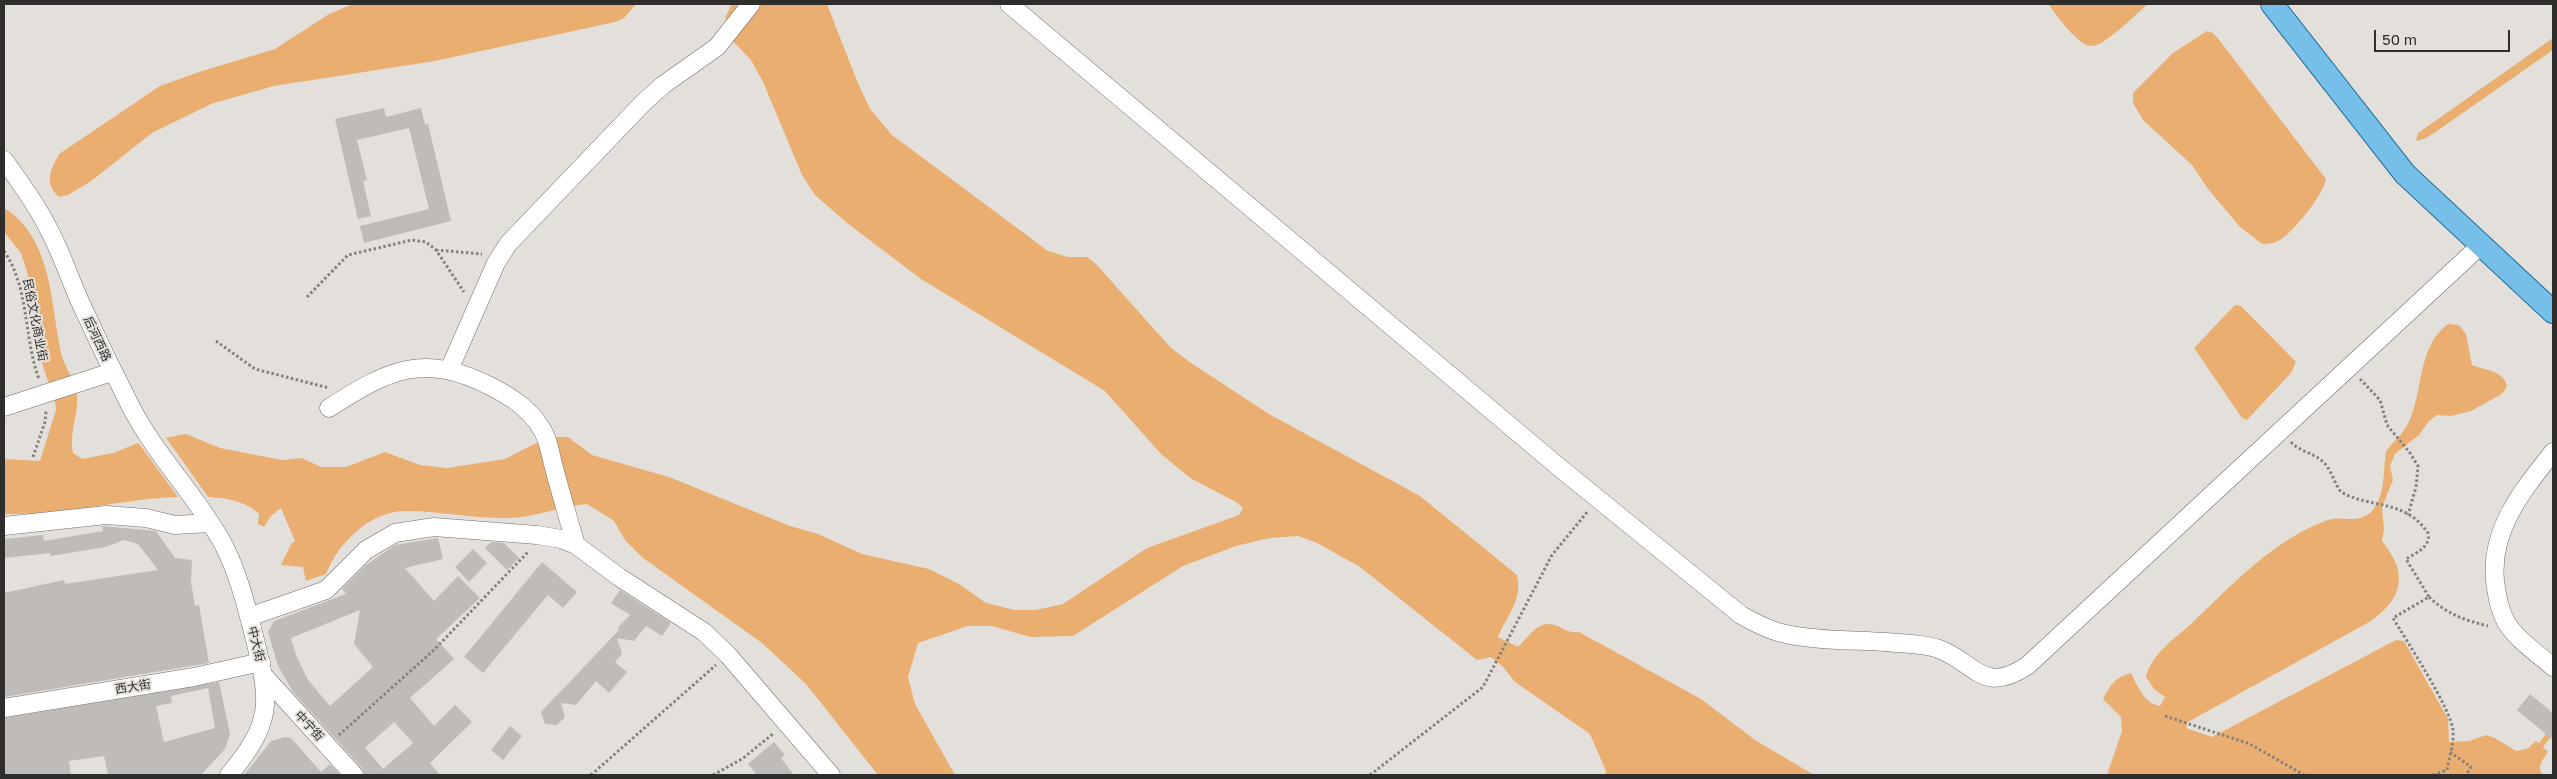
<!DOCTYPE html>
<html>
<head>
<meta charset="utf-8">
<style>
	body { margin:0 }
	#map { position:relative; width:2557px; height:779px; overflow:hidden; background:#e3e0dc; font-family:"Golos Text",sans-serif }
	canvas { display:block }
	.frame { position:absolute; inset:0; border:5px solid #2f2e2c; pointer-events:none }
	.scale { position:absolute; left:2374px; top:30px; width:136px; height:22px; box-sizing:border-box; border:2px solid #2f2e2c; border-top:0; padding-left:6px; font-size:15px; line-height:18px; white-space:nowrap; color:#2f2e2c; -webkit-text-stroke:4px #e3e0dc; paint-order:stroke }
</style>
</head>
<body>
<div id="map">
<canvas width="2557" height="779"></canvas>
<div class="frame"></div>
<div class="scale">50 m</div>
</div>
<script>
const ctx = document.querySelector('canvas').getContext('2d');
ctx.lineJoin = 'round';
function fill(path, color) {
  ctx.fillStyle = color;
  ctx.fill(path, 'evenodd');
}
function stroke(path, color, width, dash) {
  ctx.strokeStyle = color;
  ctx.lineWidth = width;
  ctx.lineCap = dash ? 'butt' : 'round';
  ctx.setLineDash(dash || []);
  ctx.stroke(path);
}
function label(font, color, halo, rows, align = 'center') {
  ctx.font = font + ' "Golos Text","Noto Sans SC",sans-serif';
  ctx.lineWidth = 4;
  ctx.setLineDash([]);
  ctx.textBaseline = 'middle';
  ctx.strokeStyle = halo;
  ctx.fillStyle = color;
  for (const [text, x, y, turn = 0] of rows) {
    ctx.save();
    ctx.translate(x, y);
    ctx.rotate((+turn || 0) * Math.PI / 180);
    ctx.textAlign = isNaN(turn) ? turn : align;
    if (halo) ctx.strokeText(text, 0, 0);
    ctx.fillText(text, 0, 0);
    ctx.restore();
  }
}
fill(new Path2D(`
	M 353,4 L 636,4 L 624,18 L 615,22 L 435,61 L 274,86 L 211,104 L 152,133 L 90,182 L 68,195 L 59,197 C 44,184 50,170 59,154 L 160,86 L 199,72 L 275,49 L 329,14 Z
	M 732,4 L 827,4 L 857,81 L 870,109 L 892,135 L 1048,251 L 1068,257 L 1087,257 L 1095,263 L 1171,348 L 1191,363 L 1269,414 L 1420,496 L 1517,575 C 1523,600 1507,615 1498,637 L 1518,647 C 1532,633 1540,617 1560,627 C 1567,631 1571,633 1579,632 L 1701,699 L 1755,740 L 1814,775 L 1605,775 L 1606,771 L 1590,734 L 1515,682 L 1503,667 L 1491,657 L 1477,660 L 1360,567 L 1317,543 L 1298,536 L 1270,538 L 1236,546 L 1183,566 L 1073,636 L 1030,637 L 992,626 L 968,626 L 918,643 L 908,677 L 915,704 L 955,775 L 878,775 L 806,684 L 762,643 L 643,558 L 625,540 L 614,521 L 587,504 C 561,506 535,518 508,518 C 474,519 440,511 406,511 C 370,511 338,543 326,574 L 306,581 L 303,567 L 281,565 L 291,544 L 295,541 L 281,508 L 271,516 L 264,527 L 258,524 L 259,514 C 225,478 100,508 54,512 C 37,514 20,514 4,514 L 4,459 L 40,461 L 56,410 L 55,402 L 41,360 L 32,288 L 21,253 L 4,232 L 4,208 C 52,237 51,304 61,353 C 64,367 76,381 77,396 C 79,414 69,431 73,453 L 82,459 L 113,453 L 138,443 L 186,434 L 220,448 L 282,460 L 302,458 L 321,467 L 346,467 L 385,452 L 420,465 L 447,468 L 505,459 L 534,444 L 556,437 L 568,437 L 592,455 L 669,477 L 790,526 L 818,534 L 862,554 L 929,569 L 959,584 L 986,603 L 1014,610 L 1036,610 L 1063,604 L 1147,548 L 1239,515 L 1243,508 L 1236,502 L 1190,478 L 1161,454 L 1105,391 L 921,279 L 847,223 L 815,195 L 802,175 L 763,82 L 751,60 L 724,32 L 726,16 Z
	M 2048,4 L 2148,4 C 2137,13 2105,46 2092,46 C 2077,46 2057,15 2048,4 Z
	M 2207,31 L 2213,33 L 2220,41 L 2326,179 C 2323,195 2297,227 2284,237 C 2277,243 2270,244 2262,244 L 2240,227 L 2208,189 L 2192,165 L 2143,120 L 2133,103 L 2133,93 L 2173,53 Z
	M 2553,38 L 2553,50 L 2437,131 L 2426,138 L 2416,141 L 2418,133 Z
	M 2235,305 L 2241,306 L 2296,362 L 2291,373 L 2247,420 L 2242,418 L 2194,348 Z
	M 2448,324 L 2459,325 L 2466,334 L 2472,365 C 2486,371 2503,370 2507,386 L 2502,394 L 2471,411 L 2451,416 L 2437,415 L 2429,421 L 2419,435 L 2395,454 L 2390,466 L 2393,480 L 2382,507 L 2384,529 L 2382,541 C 2408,573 2404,597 2371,621 L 2188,722 L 2186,728 L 2212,737 L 2396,640 L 2404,641 L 2448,719 L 2449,742 L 2469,741 L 2486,735 L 2495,738 L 2516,751 L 2527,749 L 2536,741 L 2548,752 C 2543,760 2536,767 2543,775 L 2107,775 L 2122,731 L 2121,717 L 2103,699 C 2109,686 2117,676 2131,673 C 2138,687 2144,703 2160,706 L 2165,697 L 2154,689 L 2146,677 C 2151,654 2176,638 2192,623 C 2232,585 2274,539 2328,520 C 2343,515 2357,525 2371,512 C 2386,497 2383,469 2386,451 C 2396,439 2406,431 2411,417 C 2423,386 2419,345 2448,324 Z`), '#eaaf70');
fill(new Path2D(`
	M 164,435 L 211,501 L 181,501 L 137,441 Z`), '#e3e0dc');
stroke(new Path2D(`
	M 2541,745 L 2553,729`), '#eaaf70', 5.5);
fill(new Path2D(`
	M 384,108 L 386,117 L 421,108 L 425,125 L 428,124 L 451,221 L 364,243 L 360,226 L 429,209 L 409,128 L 357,140 L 367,180 L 363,181 L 371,216 L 358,219 L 335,119 Z
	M 102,526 L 156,531 L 175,558 L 192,560 L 191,582 L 195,606 L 199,605 L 209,663 L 4,697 L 4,593 L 64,580 L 65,584 L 158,570 L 138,544 L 124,540 L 105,547 L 51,556 L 50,553 L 4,558 L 4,539 L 43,535 L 44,541 L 103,531 Z
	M 438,538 L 443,559 L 405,568 L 434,601 L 458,576 L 480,598 L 436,639 L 454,659 L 410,698 L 434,726 L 455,705 L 472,722 L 430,763 L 440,775 L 364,775 L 362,768 L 293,692 L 278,666 L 268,632 L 274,621 L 346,594 L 342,589 L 366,565 L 395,545 ZM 360,610 L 354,644 L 373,667 L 330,706 L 308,680 L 296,655 L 291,638 ZM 394,722 L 413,743 L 383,769 L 365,748 Z
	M 491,542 L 504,543 L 519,558 L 507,570 L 485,548 Z
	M 473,549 L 487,563 L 469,582 L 455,567 Z
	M 542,562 L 577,592 L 563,608 L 548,595 L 483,673 L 464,657 Z
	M 620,590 L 671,623 L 662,636 L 646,626 L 634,641 L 617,638 L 622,654 L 615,662 L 627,672 L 609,693 L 596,681 L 576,705 L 561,703 L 565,717 L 557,725 L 545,724 L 541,712 L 619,630 L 618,627 L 630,615 L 611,603 Z
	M 219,682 L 230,734 L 225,749 L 201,775 L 108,775 L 104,756 L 69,761 L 71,775 L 4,775 L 4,718 ZM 208,688 L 215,728 L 164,742 L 156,706 L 172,703 L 171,696 Z
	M 2530,694 L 2553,713 L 2553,740 L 2517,710 Z
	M 510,726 L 522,736 L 503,760 L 491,750 Z
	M 285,737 L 291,738 L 321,772 L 330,764 L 340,775 L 244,775 L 271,741 Z
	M 774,742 L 785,755 L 781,758 L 794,775 L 757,775 L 748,764 Z`), '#bfbbb8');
const minor = new Path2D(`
	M 1009,4 L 1560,468 L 1741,615 C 1755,623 1770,631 1786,634 C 1818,641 1853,640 1886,642 C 1903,644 1922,643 1939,649 C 1976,663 1982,695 2027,666 L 2481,245
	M 4,160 C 19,181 35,202 47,226 C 61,251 70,280 82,306 C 97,339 113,372 130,405 C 154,453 194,493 221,540 C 238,571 246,605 255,640 C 271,704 272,723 229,775
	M 449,370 L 496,263 L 508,244 L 643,103 L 663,85 L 717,47 L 751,4
	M 4,407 L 112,372
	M 329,408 C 390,369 423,352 492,387 C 511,397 530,409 541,428 C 548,438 550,452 553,464 C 560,491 568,518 576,545
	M 2553,452 C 2523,490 2490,529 2495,581 C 2497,595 2499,609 2506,622 C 2517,640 2537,653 2553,667
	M 4,526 L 106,515 L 146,518 L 175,525 L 210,523
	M 249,617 L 326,590 L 366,550 L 395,533 L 434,527 L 537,535 L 561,539 L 576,545 L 619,577 L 704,632 L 728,655 L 831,775
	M 264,676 L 354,775
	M 4,708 L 194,677 L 261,662`);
const major = new Path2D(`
	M 2272,4 L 2405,174 L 2553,312`);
stroke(minor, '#716e6b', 19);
stroke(major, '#21709c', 24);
stroke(new Path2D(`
	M 436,250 L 482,254
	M 4,251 C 30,289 23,336 39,379
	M 307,297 L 348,255 L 412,240 L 426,242 L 436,250 L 464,292
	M 216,341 L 255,369 L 329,388
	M 2360,379 L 2380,400 L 2387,425 L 2410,453 L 2418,466 L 2416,487 L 2408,515
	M 2291,442 C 2300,452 2312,452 2322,461 C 2331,468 2334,483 2341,492 C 2372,509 2405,499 2428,533 C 2431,547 2416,553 2406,559 L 2429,597 L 2393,618 C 2406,640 2452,710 2453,731 C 2454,744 2449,758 2447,770 L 2433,775
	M 33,457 L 45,422 L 46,411
	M 2429,597 C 2447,614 2464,620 2488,626
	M 2165,716 L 2250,744 L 2304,775
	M 339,735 L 434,650 L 528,552
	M 2450,752 L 2471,767 L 2466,775
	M 591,775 L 716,665
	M 713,775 L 742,759 L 774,733
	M 1370,775 L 1483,687 L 1552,555 L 1588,511`), '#83817e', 3, [2.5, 2.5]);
stroke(minor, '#fff', 18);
stroke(major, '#76bfe8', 22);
label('12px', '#2f2e2c', '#e3e0dc', [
	["民俗文化商业街",35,320,79],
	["后河西路",97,339,65],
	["中大街",256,644,76],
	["西大街",133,687,-9],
	["中宁街",309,726,47]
]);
</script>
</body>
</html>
